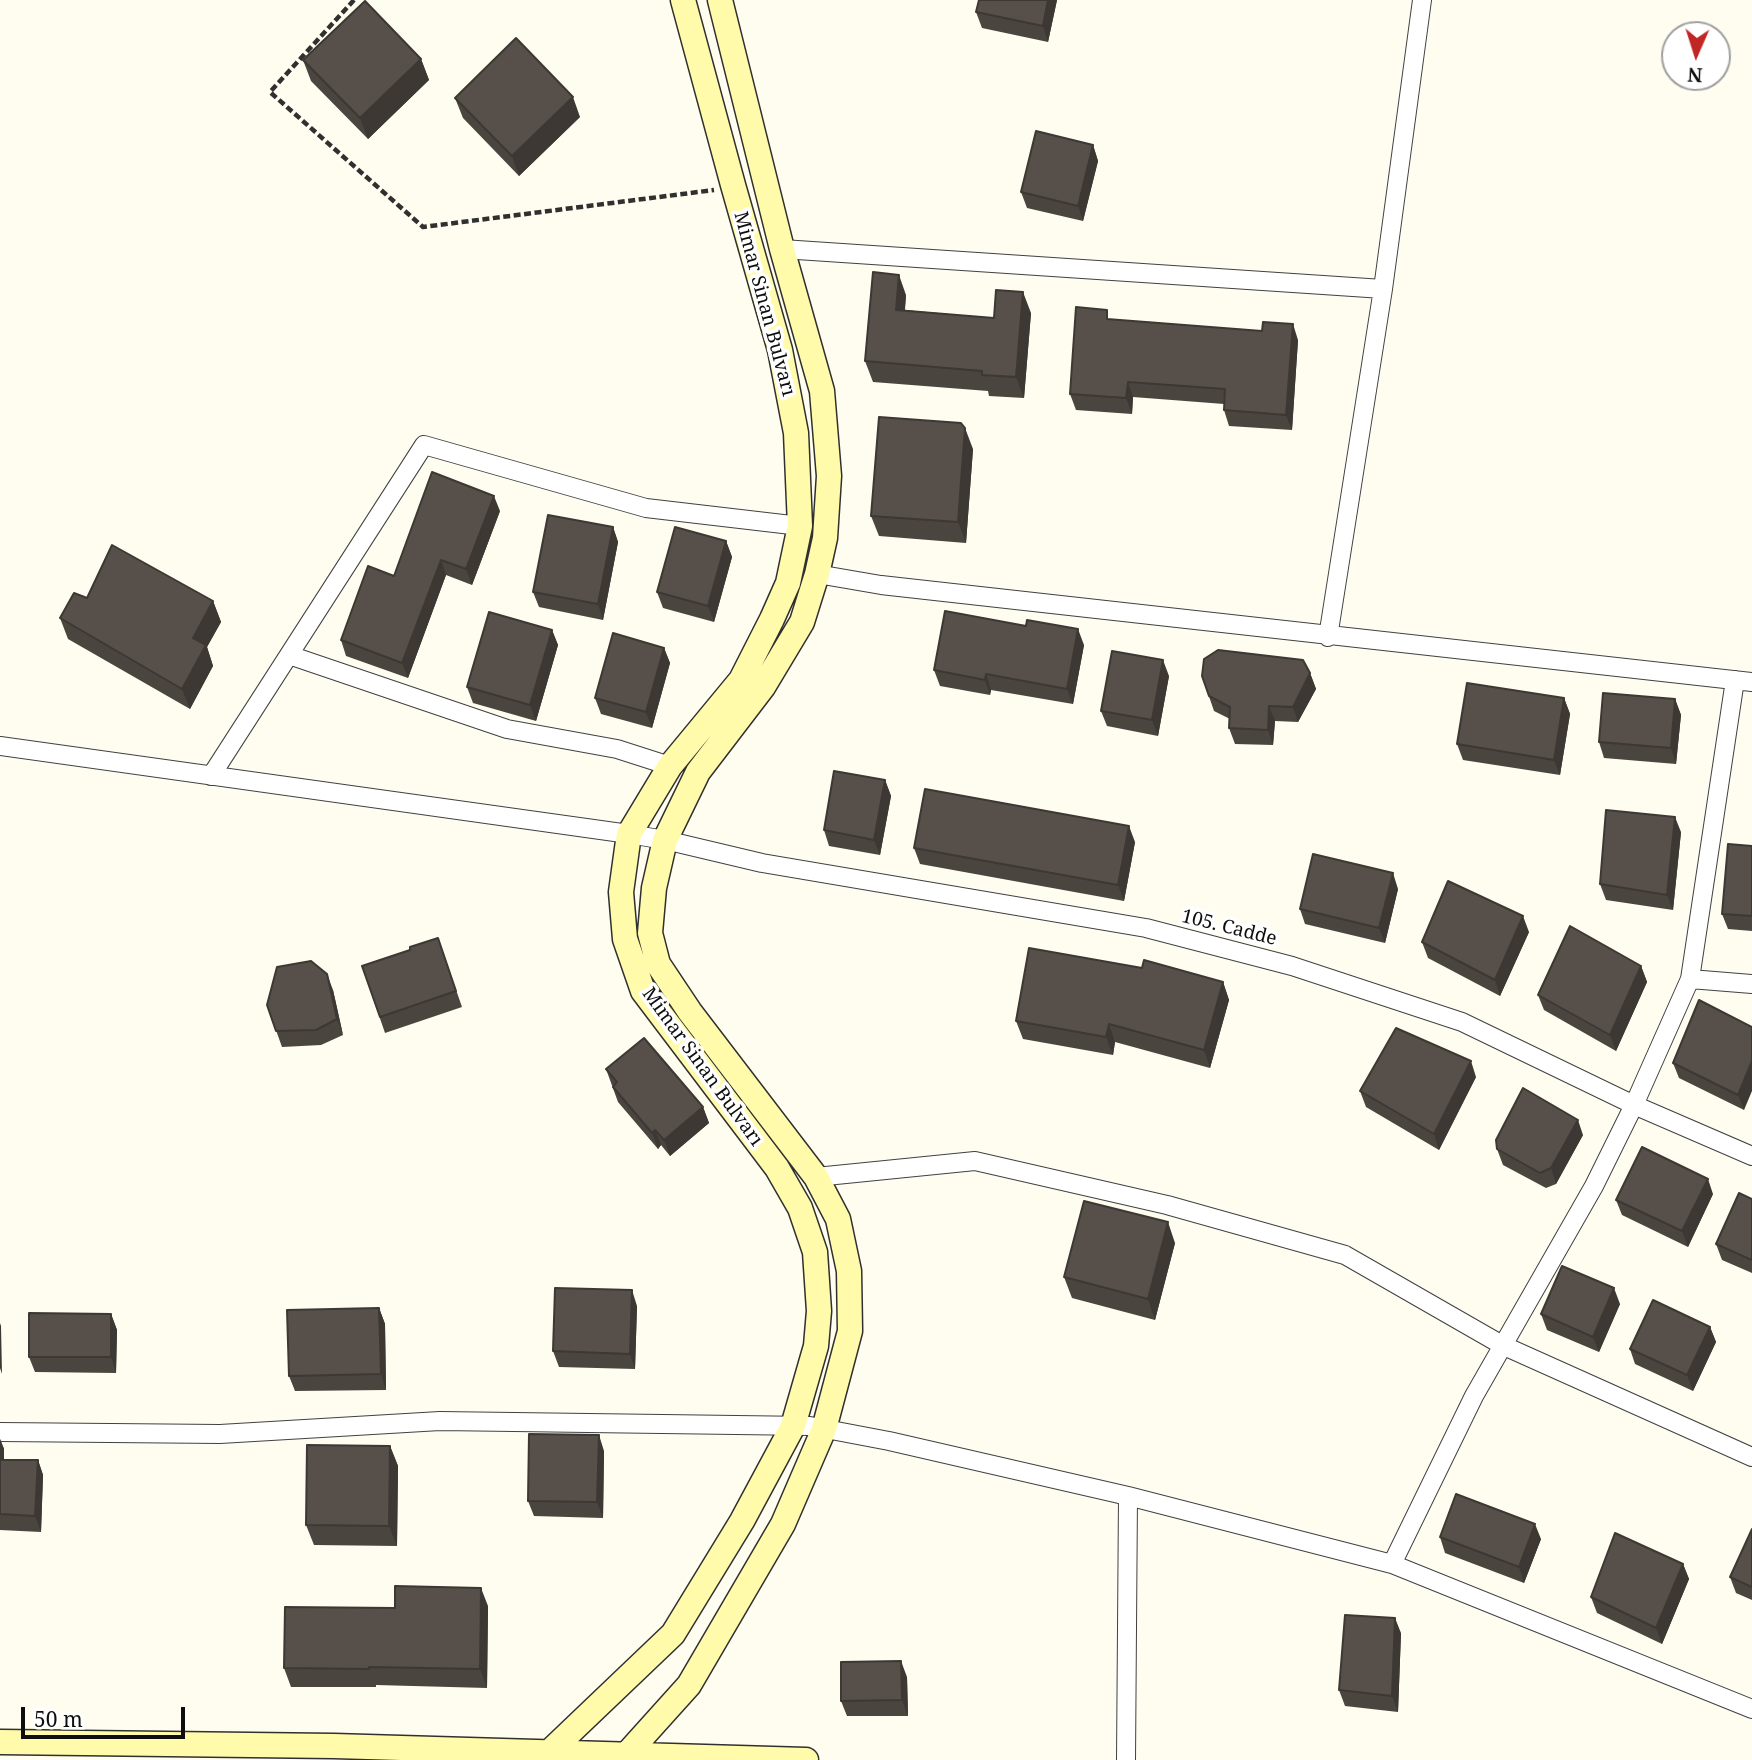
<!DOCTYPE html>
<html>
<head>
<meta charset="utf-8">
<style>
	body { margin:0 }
	#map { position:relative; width:1752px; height:1760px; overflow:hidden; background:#fffdf0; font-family:"Noto Serif",serif }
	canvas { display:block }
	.north { position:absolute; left:1661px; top:21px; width:70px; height:70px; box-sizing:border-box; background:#fff; border:2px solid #9f9f9f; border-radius:50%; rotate:183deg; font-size:19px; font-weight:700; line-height:28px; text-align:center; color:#0e0e0e }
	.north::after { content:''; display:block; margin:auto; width:24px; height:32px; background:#c02624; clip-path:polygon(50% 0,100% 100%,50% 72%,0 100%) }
	.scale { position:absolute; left:21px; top:1707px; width:164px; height:32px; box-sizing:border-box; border:4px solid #0e0e0e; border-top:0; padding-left:9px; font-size:21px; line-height:24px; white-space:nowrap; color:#0e0e0e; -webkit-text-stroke:5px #fff; paint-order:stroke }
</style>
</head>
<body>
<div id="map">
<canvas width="1752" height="1760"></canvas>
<div class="north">N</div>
<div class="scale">50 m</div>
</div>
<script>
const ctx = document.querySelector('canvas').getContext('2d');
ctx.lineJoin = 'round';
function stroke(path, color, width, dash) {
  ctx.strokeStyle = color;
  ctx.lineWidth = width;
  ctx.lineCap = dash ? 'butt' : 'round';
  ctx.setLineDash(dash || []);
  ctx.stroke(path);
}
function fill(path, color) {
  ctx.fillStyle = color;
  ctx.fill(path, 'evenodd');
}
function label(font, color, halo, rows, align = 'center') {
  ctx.font = font + ' "Noto Serif",serif';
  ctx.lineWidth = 7;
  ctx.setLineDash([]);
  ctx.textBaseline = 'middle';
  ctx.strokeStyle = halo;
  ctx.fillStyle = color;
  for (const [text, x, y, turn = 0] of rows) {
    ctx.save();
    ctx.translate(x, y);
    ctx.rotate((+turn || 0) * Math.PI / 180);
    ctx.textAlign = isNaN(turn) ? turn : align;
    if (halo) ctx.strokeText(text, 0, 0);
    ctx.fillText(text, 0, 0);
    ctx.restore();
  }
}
const street = new Path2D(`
	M 782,249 L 1383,289
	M 817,574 L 881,585 L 1752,682
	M 1328,637 L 1383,289 L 1422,0
	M 289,655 L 507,729 L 617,749 L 670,766
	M 0,746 L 629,834 L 665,840 L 762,863 L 1146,928 L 1292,966 L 1462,1022 L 1634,1105 L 1752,1156
	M 211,776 L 424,445 L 646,508 L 800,526
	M 1690,979 L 1752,984
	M 816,1177 L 975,1161 L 1167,1205 L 1345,1255 L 1502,1345 L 1752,1457
	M 0,1432 L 220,1434 L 440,1421 L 810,1426 L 889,1441 L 1128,1496 L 1392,1564 L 1752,1709
	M 1392,1564 L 1474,1396 L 1594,1186 L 1634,1105 L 1690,979 L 1735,680
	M 1126,1760 L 1128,1496`);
const secondary = new Path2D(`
	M 0,1742 L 334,1746 L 806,1760
	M 541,1760 L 673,1634 L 742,1521 L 793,1426 L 816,1346 L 819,1311 L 815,1252 L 800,1208 L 777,1168 L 643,991 L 625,939 L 621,892 L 629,834 L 670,766 L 741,680 L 772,619 L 788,583 L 800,526 L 796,433 L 780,350 L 733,185 L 683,0
	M 617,1760 L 626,1755 L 689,1685 L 783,1524 L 824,1429 L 850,1331 L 849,1271 L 838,1219 L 816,1177 L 690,1012 L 658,964 L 650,933 L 654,888 L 665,840 L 698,772 L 763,687 L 802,622 L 817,574 L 825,538 L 829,476 L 822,391 L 782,249 L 720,0`);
stroke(street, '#414141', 20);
stroke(secondary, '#303030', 27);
stroke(new Path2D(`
	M 354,0 L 270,92 L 423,227 L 714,190`), '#303030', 4.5, [7, 3.5]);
stroke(street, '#fff', 18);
stroke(secondary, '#fffbab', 24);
fill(new Path2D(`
	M 1057,0 L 1048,42 L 982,28 L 976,12 Z
	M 421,59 L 429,80 L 368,139 L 311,81 L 303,60 Z
	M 455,98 L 580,117 L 519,176 L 463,118 Z
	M 1093,145 L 1098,161 L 1083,221 L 1027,208 L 1021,192 Z
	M 906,295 L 905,310 L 994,318 L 1031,313 L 1024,398 L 989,396 L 988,391 L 873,382 L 865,361 Z
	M 1111,320 L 1298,340 L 1292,430 L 1229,426 L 1224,410 L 1224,404 L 1133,397 L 1132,414 L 1076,410 L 1070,394 Z
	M 973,449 L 966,543 L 879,536 L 871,516 Z
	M 500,511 L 472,585 L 446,575 L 408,678 L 346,656 L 341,640 L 394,576 Z
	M 613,527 L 618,542 L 603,620 L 539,607 L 533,592 Z
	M 726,541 L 732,557 L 714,622 L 663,608 L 657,592 Z
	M 87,598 L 213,601 L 221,622 L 207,647 L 213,666 L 190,709 L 68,639 L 60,618 Z
	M 1026,626 L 1084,645 L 1073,704 L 991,690 L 990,695 L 940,686 L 934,670 Z
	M 552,630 L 558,645 L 536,721 L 473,703 L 467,687 Z
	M 664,648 L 670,663 L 652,728 L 601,714 L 595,698 Z
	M 1310,673 L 1316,689 L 1298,722 L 1275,721 L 1273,745 L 1235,744 L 1229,728 L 1230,719 L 1214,711 L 1202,676 Z
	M 1169,676 L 1158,736 L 1107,726 L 1101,711 Z
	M 1564,698 L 1570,714 L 1560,775 L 1463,760 L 1457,744 Z
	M 1675,699 L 1681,715 L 1676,764 L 1604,758 L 1599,742 Z
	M 885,780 L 891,796 L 880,855 L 829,846 L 824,830 Z
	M 1681,832 L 1673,910 L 1606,900 L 1600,884 Z
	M 1135,842 L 1124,901 L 920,864 L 914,848 Z
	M 1752,846 L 1752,931 L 1728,929 L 1722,914 Z
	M 1398,889 L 1385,943 L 1305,924 L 1300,909 Z
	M 1529,932 L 1500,996 L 1428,958 L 1422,942 Z
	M 438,938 L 462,1007 L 385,1033 L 362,966 L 410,950 Z
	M 1641,966 L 1647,982 L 1616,1051 L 1544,1010 L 1538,995 Z
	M 1223,982 L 1229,1000 L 1210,1068 L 1115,1042 L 1113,1055 L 1023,1039 L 1016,1021 Z
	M 333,990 L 343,1035 L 321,1045 L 282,1047 L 267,1005 Z
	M 1752,1027 L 1744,1110 L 1679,1078 L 1673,1063 Z
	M 606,1069 L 703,1107 L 709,1123 L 670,1156 L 661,1145 L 658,1149 L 618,1102 Z
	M 1476,1077 L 1439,1150 L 1366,1107 L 1360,1091 Z
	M 1583,1135 L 1556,1184 L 1546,1188 L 1503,1165 L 1497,1149 Z
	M 1713,1194 L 1688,1247 L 1622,1215 L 1616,1200 Z
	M 1752,1199 L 1752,1273 L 1722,1260 L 1716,1244 Z
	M 1175,1243 L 1155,1320 L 1072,1298 L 1064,1277 Z
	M 1620,1304 L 1599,1352 L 1547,1330 L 1541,1314 Z
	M 637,1306 L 635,1369 L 559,1367 L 553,1351 Z
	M 379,1308 L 385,1324 L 386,1390 L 295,1391 L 289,1376 Z
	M 111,1314 L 117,1330 L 116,1373 L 35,1372 L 29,1357 Z
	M 1710,1327 L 1716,1342 L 1693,1391 L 1635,1364 L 1630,1349 Z
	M 0,1439 L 4,1449 L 4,1460 L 38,1460 L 43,1475 L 41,1532 L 0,1530 Z
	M 390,1446 L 398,1466 L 397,1546 L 314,1545 L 306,1525 Z
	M 604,1451 L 603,1518 L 534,1516 L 528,1501 Z
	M 1752,1529 L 1752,1600 L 1736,1593 L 1730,1577 Z
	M 1440,1537 L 1541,1539 L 1524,1583 L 1445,1553 Z
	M 1683,1564 L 1689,1579 L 1662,1644 L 1597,1613 L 1591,1597 Z
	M 488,1606 L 487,1688 L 376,1685 L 376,1687 L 291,1687 L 284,1668 L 395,1608 Z
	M 1401,1633 L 1398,1712 L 1345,1706 L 1339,1690 Z
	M 907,1677 L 908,1716 L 847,1716 L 841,1701 Z`), '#4b4540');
fill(new Path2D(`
	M 1048,0 L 1057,0 L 1048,42 L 1043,26 Z
	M 421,59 L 429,80 L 368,139 L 360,118 Z
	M 573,97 L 580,117 L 519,176 L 512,156 Z
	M 1093,145 L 1098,161 L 1083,221 L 1078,206 Z
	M 899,275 L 906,295 L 903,330 L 896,310 Z
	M 1023,292 L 1031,313 L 1024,398 L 1016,377 Z
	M 1293,324 L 1298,340 L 1292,430 L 1286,415 Z
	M 1128,382 L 1133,397 L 1132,414 L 1126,398 Z
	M 965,428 L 973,449 L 966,543 L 958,522 Z
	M 494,496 L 500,511 L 472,585 L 466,569 Z
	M 613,527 L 618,542 L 603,620 L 598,604 Z
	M 726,541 L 732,557 L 714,622 L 708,606 Z
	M 441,560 L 446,575 L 408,678 L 402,663 Z
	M 213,601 L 221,622 L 207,647 L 213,666 L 190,709 L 182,689 L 193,638 Z
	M 1078,629 L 1084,645 L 1073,704 L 1067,689 Z
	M 552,630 L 558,645 L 536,721 L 530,705 Z
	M 664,648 L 670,663 L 652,728 L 646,712 Z
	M 1163,660 L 1169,676 L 1158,736 L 1152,720 Z
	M 1310,673 L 1316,689 L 1298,722 L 1293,707 Z
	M 986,674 L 991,690 L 990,695 L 985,680 Z
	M 1564,698 L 1570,714 L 1560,775 L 1554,760 Z
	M 1675,699 L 1681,715 L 1676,764 L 1671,748 Z
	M 1269,706 L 1275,721 L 1273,745 L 1268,730 Z
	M 885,780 L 891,796 L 880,855 L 874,840 Z
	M 1675,817 L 1681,832 L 1673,910 L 1667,895 Z
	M 1129,826 L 1135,842 L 1124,901 L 1118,885 Z
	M 1393,873 L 1398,889 L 1385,943 L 1379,928 Z
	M 1523,916 L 1529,932 L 1500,996 L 1495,980 Z
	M 1641,966 L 1647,982 L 1616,1051 L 1610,1035 Z
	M 327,974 L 333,990 L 343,1035 L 337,1019 Z
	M 1223,982 L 1229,1000 L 1210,1068 L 1204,1050 Z
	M 1109,1024 L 1115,1042 L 1113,1055 L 1106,1037 Z
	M 1471,1061 L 1476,1077 L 1439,1150 L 1434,1134 Z
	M 1752,1061 L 1752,1091 L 1744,1110 L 1738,1095 Z
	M 703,1107 L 709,1123 L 670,1156 L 664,1140 Z
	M 1578,1120 L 1583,1135 L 1556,1184 L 1551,1168 Z
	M 655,1130 L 661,1145 L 658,1149 L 652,1133 Z
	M 1708,1179 L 1713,1194 L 1688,1247 L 1682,1231 Z
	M 1168,1222 L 1175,1243 L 1155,1320 L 1148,1299 Z
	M 1614,1288 L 1620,1304 L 1599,1352 L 1593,1337 Z
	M 632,1290 L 637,1306 L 635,1369 L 630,1354 Z
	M 379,1308 L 385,1324 L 386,1390 L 381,1374 Z
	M 111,1314 L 117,1330 L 116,1373 L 111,1357 Z
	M 0,1323 L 1,1326 L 2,1374 L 0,1368 Z
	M 1710,1327 L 1716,1342 L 1693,1391 L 1687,1375 Z
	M 599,1435 L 604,1451 L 603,1518 L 597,1502 Z
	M 0,1439 L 4,1449 L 4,1475 L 0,1464 Z
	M 390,1446 L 398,1466 L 397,1546 L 389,1526 Z
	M 38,1460 L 43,1475 L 41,1532 L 35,1516 Z
	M 1535,1524 L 1541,1539 L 1524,1583 L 1519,1567 Z
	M 1683,1564 L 1689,1579 L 1662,1644 L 1656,1628 Z
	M 481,1588 L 488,1606 L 487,1688 L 480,1669 Z
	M 1395,1618 L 1401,1633 L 1398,1712 L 1392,1696 Z
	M 901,1661 L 907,1677 L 908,1716 L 902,1700 Z`), '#3d3834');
const building = new Path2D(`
	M 979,0 L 1048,0 L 1043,26 L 976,12 Z
	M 365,1 L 421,59 L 360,118 L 303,60 Z
	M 516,38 L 573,97 L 512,156 L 455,98 Z
	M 1036,131 L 1093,145 L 1078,206 L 1021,192 Z
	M 873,272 L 899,275 L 896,310 L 994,318 L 996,290 L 1023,292 L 1016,377 L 982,375 L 982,371 L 865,361 Z
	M 1076,307 L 1107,310 L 1107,319 L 1262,331 L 1263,322 L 1293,324 L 1286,415 L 1224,410 L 1225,389 L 1128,382 L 1126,398 L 1070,394 Z
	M 879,417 L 961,423 L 965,428 L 958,522 L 871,516 Z
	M 432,472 L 494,496 L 466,569 L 441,560 L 402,663 L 341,640 L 368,566 L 394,576 Z
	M 548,515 L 613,527 L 598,604 L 533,592 Z
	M 675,527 L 726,541 L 708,606 L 657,592 Z
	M 112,545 L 213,601 L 193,638 L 206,645 L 182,689 L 60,618 L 74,593 L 87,598 Z
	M 945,611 L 1026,626 L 1027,620 L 1078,629 L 1067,689 L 986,674 L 985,680 L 934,670 Z
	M 489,612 L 552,630 L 530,705 L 467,687 Z
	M 613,633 L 664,648 L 646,712 L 595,698 Z
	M 1218,650 L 1303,660 L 1310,673 L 1293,707 L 1269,706 L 1268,730 L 1229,728 L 1230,707 L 1209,696 L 1202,676 L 1204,659 Z
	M 1112,651 L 1163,660 L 1152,720 L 1101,711 Z
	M 1467,683 L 1564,698 L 1554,760 L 1457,744 Z
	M 1603,693 L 1675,699 L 1671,748 L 1599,742 Z
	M 834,771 L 885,780 L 874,840 L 824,830 Z
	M 925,789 L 1129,826 L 1118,885 L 914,848 Z
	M 1606,810 L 1675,817 L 1667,895 L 1600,884 Z
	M 1728,844 L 1752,846 L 1752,916 L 1722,914 Z
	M 1313,854 L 1393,873 L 1379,928 L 1300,909 Z
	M 1448,881 L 1523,916 L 1495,980 L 1422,942 Z
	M 1570,926 L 1641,966 L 1610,1035 L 1538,995 Z
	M 438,938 L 456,991 L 380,1017 L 362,966 L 410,950 L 410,947 Z
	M 1029,948 L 1142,968 L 1144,960 L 1223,982 L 1204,1050 L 1109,1024 L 1106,1037 L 1016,1021 Z
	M 311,961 L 327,974 L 337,1019 L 316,1030 L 276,1031 L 267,1005 L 277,967 Z
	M 1699,1000 L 1752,1027 L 1752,1061 L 1738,1095 L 1673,1063 Z
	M 1396,1028 L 1471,1061 L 1434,1134 L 1360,1091 Z
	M 644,1038 L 703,1107 L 664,1140 L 655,1130 L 652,1133 L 613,1087 L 617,1082 L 606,1069 Z
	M 1523,1088 L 1578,1120 L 1551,1168 L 1540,1173 L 1497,1149 L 1496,1140 Z
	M 1642,1147 L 1708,1179 L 1682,1231 L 1616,1200 Z
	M 1739,1193 L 1752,1199 L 1752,1260 L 1716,1244 Z
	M 1084,1201 L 1168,1222 L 1148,1299 L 1064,1277 Z
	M 1562,1266 L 1614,1288 L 1593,1337 L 1541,1314 Z
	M 555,1288 L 632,1290 L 630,1354 L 553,1351 Z
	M 1653,1300 L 1710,1327 L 1687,1375 L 1630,1349 Z
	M 379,1308 L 381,1374 L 289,1376 L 287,1310 Z
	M 29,1313 L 111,1314 L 111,1357 L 29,1357 Z
	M 529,1434 L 599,1435 L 597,1502 L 528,1501 Z
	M 307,1445 L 390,1446 L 389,1526 L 306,1525 Z
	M 0,1460 L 38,1460 L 35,1516 L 0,1514 Z
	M 1456,1494 L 1535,1524 L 1519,1567 L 1440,1537 Z
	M 1752,1529 L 1752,1587 L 1730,1577 Z
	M 1615,1533 L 1683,1564 L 1656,1628 L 1591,1597 Z
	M 395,1586 L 481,1588 L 480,1669 L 369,1667 L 369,1669 L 284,1668 L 285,1607 L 395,1608 Z
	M 1345,1615 L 1395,1618 L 1392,1696 L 1339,1690 Z
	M 901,1661 L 902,1700 L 841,1701 L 841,1662 Z`);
fill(building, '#57504a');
stroke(building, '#3d3834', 2);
label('19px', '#0e0e0e', '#fff', [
	["Mimar Sinan Bulvarı",764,304,75],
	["105. Cadde",1229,928,14],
	["Mimar Sinan Bulvarı",702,1067,54]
]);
</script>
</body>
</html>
